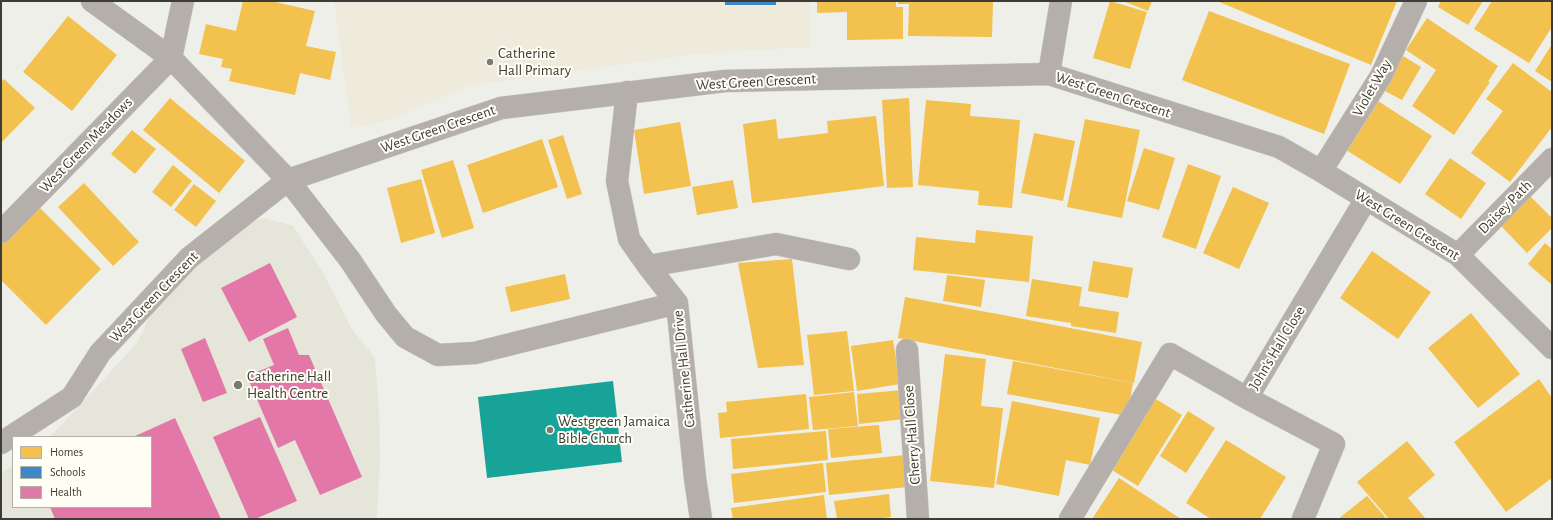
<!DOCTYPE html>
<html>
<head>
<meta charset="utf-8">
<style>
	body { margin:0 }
	#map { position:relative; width:1553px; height:520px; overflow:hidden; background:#efefea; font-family:"Alegreya Sans",sans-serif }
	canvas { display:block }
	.frame { position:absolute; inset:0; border:2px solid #3c3c38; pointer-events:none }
	.legend { position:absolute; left:12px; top:436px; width:140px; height:72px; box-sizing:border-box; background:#fffef5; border:1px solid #b1b0a9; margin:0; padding:5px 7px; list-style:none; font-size:12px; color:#3c3c38 }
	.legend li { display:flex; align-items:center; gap:8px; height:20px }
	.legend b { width:20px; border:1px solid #b1b0a9 }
</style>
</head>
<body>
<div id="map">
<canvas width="1553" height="520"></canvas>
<div class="frame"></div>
<ul class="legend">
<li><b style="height:11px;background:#f2c14e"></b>Homes</li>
<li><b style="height:11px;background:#3f88c5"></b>Schools</li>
<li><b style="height:11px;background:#e377a8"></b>Health</li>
</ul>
</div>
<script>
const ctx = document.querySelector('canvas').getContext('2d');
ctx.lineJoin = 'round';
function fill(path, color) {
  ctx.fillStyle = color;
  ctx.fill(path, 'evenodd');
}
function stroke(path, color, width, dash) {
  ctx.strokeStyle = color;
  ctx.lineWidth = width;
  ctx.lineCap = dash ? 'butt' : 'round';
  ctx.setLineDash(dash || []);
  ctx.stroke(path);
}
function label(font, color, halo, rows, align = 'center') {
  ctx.font = font + ' "Alegreya Sans",sans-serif';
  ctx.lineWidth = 4;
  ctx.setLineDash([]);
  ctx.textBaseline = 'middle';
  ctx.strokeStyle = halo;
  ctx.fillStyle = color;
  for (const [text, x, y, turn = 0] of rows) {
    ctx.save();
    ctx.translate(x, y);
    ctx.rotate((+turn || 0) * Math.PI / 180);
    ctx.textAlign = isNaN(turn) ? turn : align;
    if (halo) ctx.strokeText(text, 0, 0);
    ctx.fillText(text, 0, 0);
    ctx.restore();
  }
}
fill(new Path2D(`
	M 264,218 L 293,226 L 322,271 L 352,329 L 375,358 L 379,412 L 380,459 L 377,519 L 1,519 L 1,473 L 13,465 L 13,507 L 151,507 L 151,437 L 50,437 L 137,343 L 166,283 L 229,227 Z`), '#e6e5d9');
fill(new Path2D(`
	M 334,1 L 810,1 L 810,47 L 695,54 L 469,86 L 383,122 L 351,128 Z`), '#eeeadc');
fill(new Path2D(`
	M 243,1 L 271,1 L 315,11 L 306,46 L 336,52 L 330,80 L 300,73 L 295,95 L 229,81 L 232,69 L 221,67 L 223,59 L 199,54 L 206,24 L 236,31 Z
	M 817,1 L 896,1 L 896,7 L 903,7 L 903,39 L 847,40 L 847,12 L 817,13 Z
	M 898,1 L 993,1 L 992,37 L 908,36 L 909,4 L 898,4 Z
	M 1110,1 L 1147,12 L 1130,69 L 1093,58 Z
	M 1123,1 L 1152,1 L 1148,11 Z
	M 1217,1 L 1397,1 L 1371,65 Z
	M 1441,1 L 1483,1 L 1468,25 L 1438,7 Z
	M 1492,1 L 1552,1 L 1552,27 L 1529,63 L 1474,29 Z
	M 1209,11 L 1350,64 L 1324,134 L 1182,80 Z
	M 68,16 L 117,55 L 72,111 L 23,72 Z
	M 1427,18 L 1498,66 L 1488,82 L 1490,82 L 1454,135 L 1412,106 L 1436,70 L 1406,50 Z
	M 1552,44 L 1552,82 L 1535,71 Z
	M 1403,56 L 1421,67 L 1402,100 L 1383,90 Z
	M 1513,63 L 1552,92 L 1552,127 L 1510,182 L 1471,153 L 1503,111 L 1486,99 Z
	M 4,79 L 35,108 L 1,143 L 1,82 Z
	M 170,98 L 245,161 L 219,193 L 143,130 Z
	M 909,98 L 913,187 L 887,188 L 882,100 Z
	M 1375,99 L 1432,136 L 1400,184 L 1343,148 Z
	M 926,100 L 971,104 L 970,116 L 1020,120 L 1012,208 L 978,205 L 979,191 L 918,185 Z
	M 876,116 L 884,186 L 752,203 L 743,124 L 776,119 L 778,139 L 828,133 L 827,121 Z
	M 1085,119 L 1140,130 L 1122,218 L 1067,207 Z
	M 680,122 L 691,186 L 644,194 L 634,130 Z
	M 132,130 L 156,149 L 135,174 L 111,154 Z
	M 1034,133 L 1075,141 L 1063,201 L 1021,193 Z
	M 563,135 L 582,194 L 567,199 L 548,140 Z
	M 542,139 L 558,187 L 483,213 L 467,165 Z
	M 1144,148 L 1175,158 L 1159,210 L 1127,201 Z
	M 1450,158 L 1486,183 L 1461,219 L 1425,194 Z
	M 453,160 L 474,228 L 442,238 L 421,170 Z
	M 1188,164 L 1221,176 L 1196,249 L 1162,237 Z
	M 173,165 L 192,181 L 171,207 L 152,192 Z
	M 421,179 L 435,233 L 401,243 L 387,188 Z
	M 733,180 L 738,208 L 697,215 L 692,187 Z
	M 84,183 L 139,242 L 113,266 L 58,207 Z
	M 194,184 L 216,201 L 196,227 L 174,210 Z
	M 1233,187 L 1269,203 L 1239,269 L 1203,253 Z
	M 1530,196 L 1552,218 L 1552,228 L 1527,253 L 1500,225 Z
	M 39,207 L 101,269 L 46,325 L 1,280 L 1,245 Z
	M 976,230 L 1033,236 L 1029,282 L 913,270 L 916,237 L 975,243 Z
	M 1545,243 L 1552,249 L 1551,284 L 1528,264 Z
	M 1372,251 L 1431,292 L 1398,339 L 1340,298 Z
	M 792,259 L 804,365 L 758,368 L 738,263 Z
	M 1093,261 L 1133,268 L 1128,298 L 1088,291 Z
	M 565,274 L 570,299 L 511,312 L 505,287 Z
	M 947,275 L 985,280 L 981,307 L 943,301 Z
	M 1032,279 L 1082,287 L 1079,306 L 1119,312 L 1116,333 L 1071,326 L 1071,323 L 1026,316 Z
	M 905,297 L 1003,315 L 1142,342 L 1134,383 L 898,338 Z
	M 1471,313 L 1520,374 L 1478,408 L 1428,348 Z
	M 847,331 L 854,391 L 814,395 L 807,335 Z
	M 893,340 L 900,384 L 857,391 L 851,346 Z
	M 945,354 L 986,359 L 981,406 L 1003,408 L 994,488 L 930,481 Z
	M 1013,361 L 1133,383 L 1127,416 L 1007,394 Z
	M 1539,379 L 1552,398 L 1552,478 L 1506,512 L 1454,442 Z
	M 903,390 L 905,419 L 859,424 L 857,394 Z
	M 854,392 L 858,426 L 813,430 L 809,397 Z
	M 806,394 L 809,429 L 720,438 L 718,413 L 727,412 L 726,402 Z
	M 1151,396 L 1182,415 L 1138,486 L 1107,467 Z
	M 1012,401 L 1100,418 L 1090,465 L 1066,460 L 1059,496 L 996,484 Z
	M 1188,411 L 1215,428 L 1186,473 L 1160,456 Z
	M 879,425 L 882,453 L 831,458 L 828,429 Z
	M 826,431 L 828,460 L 733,469 L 731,439 Z
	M 1226,440 L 1286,477 L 1260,519 L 1211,519 L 1186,503 Z
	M 1407,441 L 1435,475 L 1408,498 L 1426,519 L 1389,519 L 1357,482 Z
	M 905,455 L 908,487 L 829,495 L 826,463 Z
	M 823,463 L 826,492 L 734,503 L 731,474 Z
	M 1119,478 L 1181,519 L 1092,519 Z
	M 889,494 L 891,517 L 877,519 L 837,519 L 834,501 Z
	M 824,495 L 827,519 L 733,519 L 731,508 Z
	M 1367,496 L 1387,519 L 1338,519 Z`), '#f2c14e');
fill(new Path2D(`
	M 725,1 L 776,1 L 776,5 L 725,5 Z`), '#3f88c5');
fill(new Path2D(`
	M 270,263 L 297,317 L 249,342 L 221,288 Z
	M 288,328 L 299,355 L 309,355 L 362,477 L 320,495 L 295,440 L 278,448 L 247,376 L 274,365 L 263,339 Z
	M 205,338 L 227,393 L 203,402 L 181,349 Z
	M 260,417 L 297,501 L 255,519 L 249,519 L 213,437 Z
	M 175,418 L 221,519 L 55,519 L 50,507 L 151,507 L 151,437 L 133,437 Z`), '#e377a8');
fill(new Path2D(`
	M 613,381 L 622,462 L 487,478 L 478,397 Z`), '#17a398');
const minor = new Path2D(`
	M 92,1 L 171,58 L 183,1
	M 1049,74 L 1061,1
	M 627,92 L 617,181 L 629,239 L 648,266 L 677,303 L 695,478 L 701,519
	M 1321,171 L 1381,76 L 1416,1
	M 1,232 L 171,58 L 288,180 L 350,260 L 386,314 L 405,337 L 438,355 L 475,353 L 677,303
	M 1458,255 L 1552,159
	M 648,266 L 776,244 L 849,259
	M 907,350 L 918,519
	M 1247,398 L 1366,199
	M 1,443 L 72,397 L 100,353 L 189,258 L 288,180 L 501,108 L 725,81 L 1049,74 L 1279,147 L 1321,171 L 1458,255 L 1552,348
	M 1070,519 L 1170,354 L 1247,398 L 1334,444 L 1303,519`);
stroke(minor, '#cacac7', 23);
stroke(minor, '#b4afaa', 22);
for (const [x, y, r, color] of [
	[490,62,4,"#7b7b76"],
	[238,385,5,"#7b7b76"],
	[550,430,4,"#7b7b76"]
]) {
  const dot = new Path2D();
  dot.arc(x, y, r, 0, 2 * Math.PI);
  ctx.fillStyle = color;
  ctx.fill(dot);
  stroke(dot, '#fffef5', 1.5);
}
label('15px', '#3c3c38', '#fffef5', [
	["Catherine",498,53],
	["Hall Primary",498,70],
	["Catherine Hall",247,376],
	["Health Centre",247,393],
	["Westgreen Jamaica",558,421],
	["Bible Church",558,438]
], 'left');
label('15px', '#3c3c38', '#fffef5', [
	["West Green Crescent",756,82,-3],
	["Violet Way",1372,88,-60],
	["West Green Crescent",1113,95,18],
	["West Green Crescent",438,129,-19],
	["West Green Meadows",86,145,-46],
	["Daisey Path",1505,207,-45],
	["West Green Crescent",1407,225,32],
	["West Green Crescent",154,297,-46],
	["John's Hall Close",1277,348,-59],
	["Catherine Hall Drive",684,369,-96],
	["Cherry Hall Close",912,435,-94]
]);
</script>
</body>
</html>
